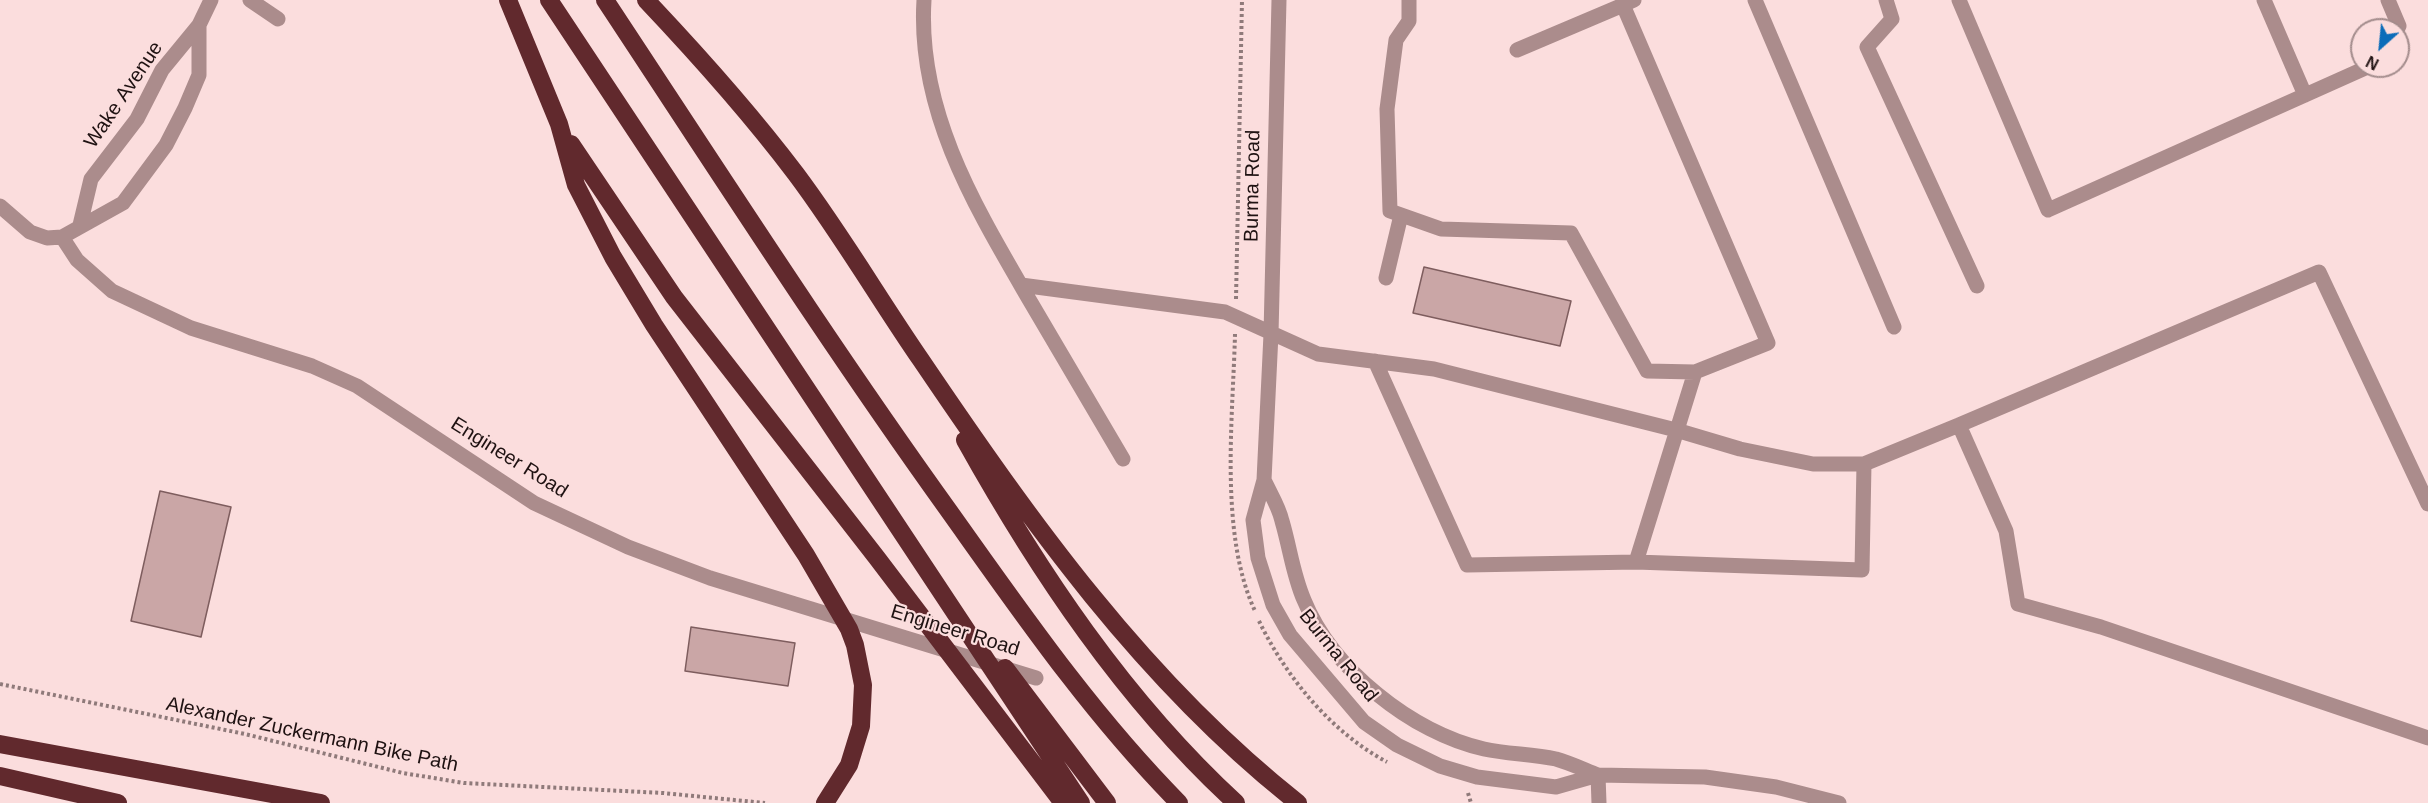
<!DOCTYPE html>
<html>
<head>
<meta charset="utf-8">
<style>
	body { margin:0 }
	#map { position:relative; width:2428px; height:803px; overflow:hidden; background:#fbdddd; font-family:Arial,sans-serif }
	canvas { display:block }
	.north { position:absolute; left:2350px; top:18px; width:60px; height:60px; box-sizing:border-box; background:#fbdddd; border:2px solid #a38c8c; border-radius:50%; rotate:207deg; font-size:16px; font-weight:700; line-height:24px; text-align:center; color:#1f1212 }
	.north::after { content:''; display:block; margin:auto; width:21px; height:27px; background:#0b6cb9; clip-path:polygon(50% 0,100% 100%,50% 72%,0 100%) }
</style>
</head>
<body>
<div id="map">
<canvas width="2428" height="803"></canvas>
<div class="north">N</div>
</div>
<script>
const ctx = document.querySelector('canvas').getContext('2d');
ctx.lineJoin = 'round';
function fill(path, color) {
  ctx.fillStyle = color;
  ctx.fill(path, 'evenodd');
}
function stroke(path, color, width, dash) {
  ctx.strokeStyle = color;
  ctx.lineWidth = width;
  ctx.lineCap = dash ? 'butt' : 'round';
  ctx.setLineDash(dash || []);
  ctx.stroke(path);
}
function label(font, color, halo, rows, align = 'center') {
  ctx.font = font + ' Arial,sans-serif';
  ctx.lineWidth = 4.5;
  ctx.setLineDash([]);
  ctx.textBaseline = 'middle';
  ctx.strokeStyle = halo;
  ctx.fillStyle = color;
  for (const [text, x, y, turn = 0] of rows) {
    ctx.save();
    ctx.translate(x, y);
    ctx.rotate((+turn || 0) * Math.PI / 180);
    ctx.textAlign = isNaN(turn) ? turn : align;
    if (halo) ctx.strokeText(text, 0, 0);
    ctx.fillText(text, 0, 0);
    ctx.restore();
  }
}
const building = new Path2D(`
	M 1424,267 L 1571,301 L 1560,346 L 1413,313 Z
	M 160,491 L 231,507 L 201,637 L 131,621 Z
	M 691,627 L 795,643 L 788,686 L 685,671 Z`);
fill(building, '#caa6a6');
stroke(building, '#7e5d5e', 1.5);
stroke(new Path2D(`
	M 1236,299 L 1242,0
	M 1235,334 C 1233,418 1219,534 1255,611
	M 1259,621 C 1286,677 1331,732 1387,762
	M 0,684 L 245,734 L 403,773 L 464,783 L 663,793 L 765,803
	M 1468,793 L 1471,803`), '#8f7a7a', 4, [3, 3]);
stroke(new Path2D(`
	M 250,0 L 278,19
	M 924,0 C 917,112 976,208 1030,301 C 1061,353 1092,406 1123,459
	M 1279,0 L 1271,334 L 1264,480 L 1253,520 L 1258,558 L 1273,605 L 1290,635 L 1364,722 L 1397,745 L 1440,766 L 1477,777 L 1556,787 L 1598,775 L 1705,777 L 1776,787 L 1839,803
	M 1409,0 L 1409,21 L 1396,40 L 1387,109 L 1390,211 L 1441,229 L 1571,233 L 1647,371 L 1695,372 L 1768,343 L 1623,5 L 1634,0
	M 1755,0 L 1894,327
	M 1886,0 L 1892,19 L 1867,47 L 1977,286
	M 1959,0 L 2048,210 L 2370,66
	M 2264,0 L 2305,95
	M 2388,0 L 2399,26 L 2397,30
	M 1517,50 L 1623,5
	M 0,206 L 30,232 L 47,238 L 62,237 L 123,203 L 166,145 L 185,108 L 199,75 L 199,25
	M 80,225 L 91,179 L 137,119 L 162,70 L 199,25 L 211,0
	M 62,237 L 77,260 L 112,291 L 191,328 L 312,366 L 357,386 L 534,503 L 628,547 L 710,578 L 1036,678
	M 1386,278 L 1401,215
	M 1021,285 L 1225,312 L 1318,354 L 1434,369 L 1676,430 L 1740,449 L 1813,464 L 1864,464 L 1959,425 L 2006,531 L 2018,604 L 2101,627 L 2428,738
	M 1375,361 L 1467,565 L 1636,562 L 1862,570 L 1864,464
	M 1959,425 L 2319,272 L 2428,504
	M 1264,480 C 1270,493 1279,507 1282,521 C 1290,548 1293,575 1304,600 C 1332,669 1412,733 1484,749 C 1507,754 1532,754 1556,759 C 1570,763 1585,770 1598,775
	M 1636,562 L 1695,372
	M 1598,775 L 1599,803`), '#ab8c8c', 15);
stroke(new Path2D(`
	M 508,0 L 559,124 L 576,185 L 613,257 L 654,325 L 806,555 L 849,629 L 855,645 L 863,685 L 861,726 L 849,765 L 825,803
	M 549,0 L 1081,803
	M 605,0 C 718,171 829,344 949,511 C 1021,612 1091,714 1179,803
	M 646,0 C 698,55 750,113 796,174 C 841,234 879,299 921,360 C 1030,521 1144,682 1298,803
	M 571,144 L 674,297 L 877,558 L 1063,803
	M 965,440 C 1038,571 1125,701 1236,803
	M 1005,668 L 1107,803
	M 0,744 L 321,803
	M 0,776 L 118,803`), '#61292d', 18);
label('20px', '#1f1212', '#fbdddd', [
	["Wake Avenue",124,95,-56],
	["Burma Road",1253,186,-89],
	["Engineer Road",509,458,32],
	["Engineer Road",955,631,17],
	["Burma Road",1338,656,51],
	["Alexander Zuckermann Bike Path",312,735,12]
]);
</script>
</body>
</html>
